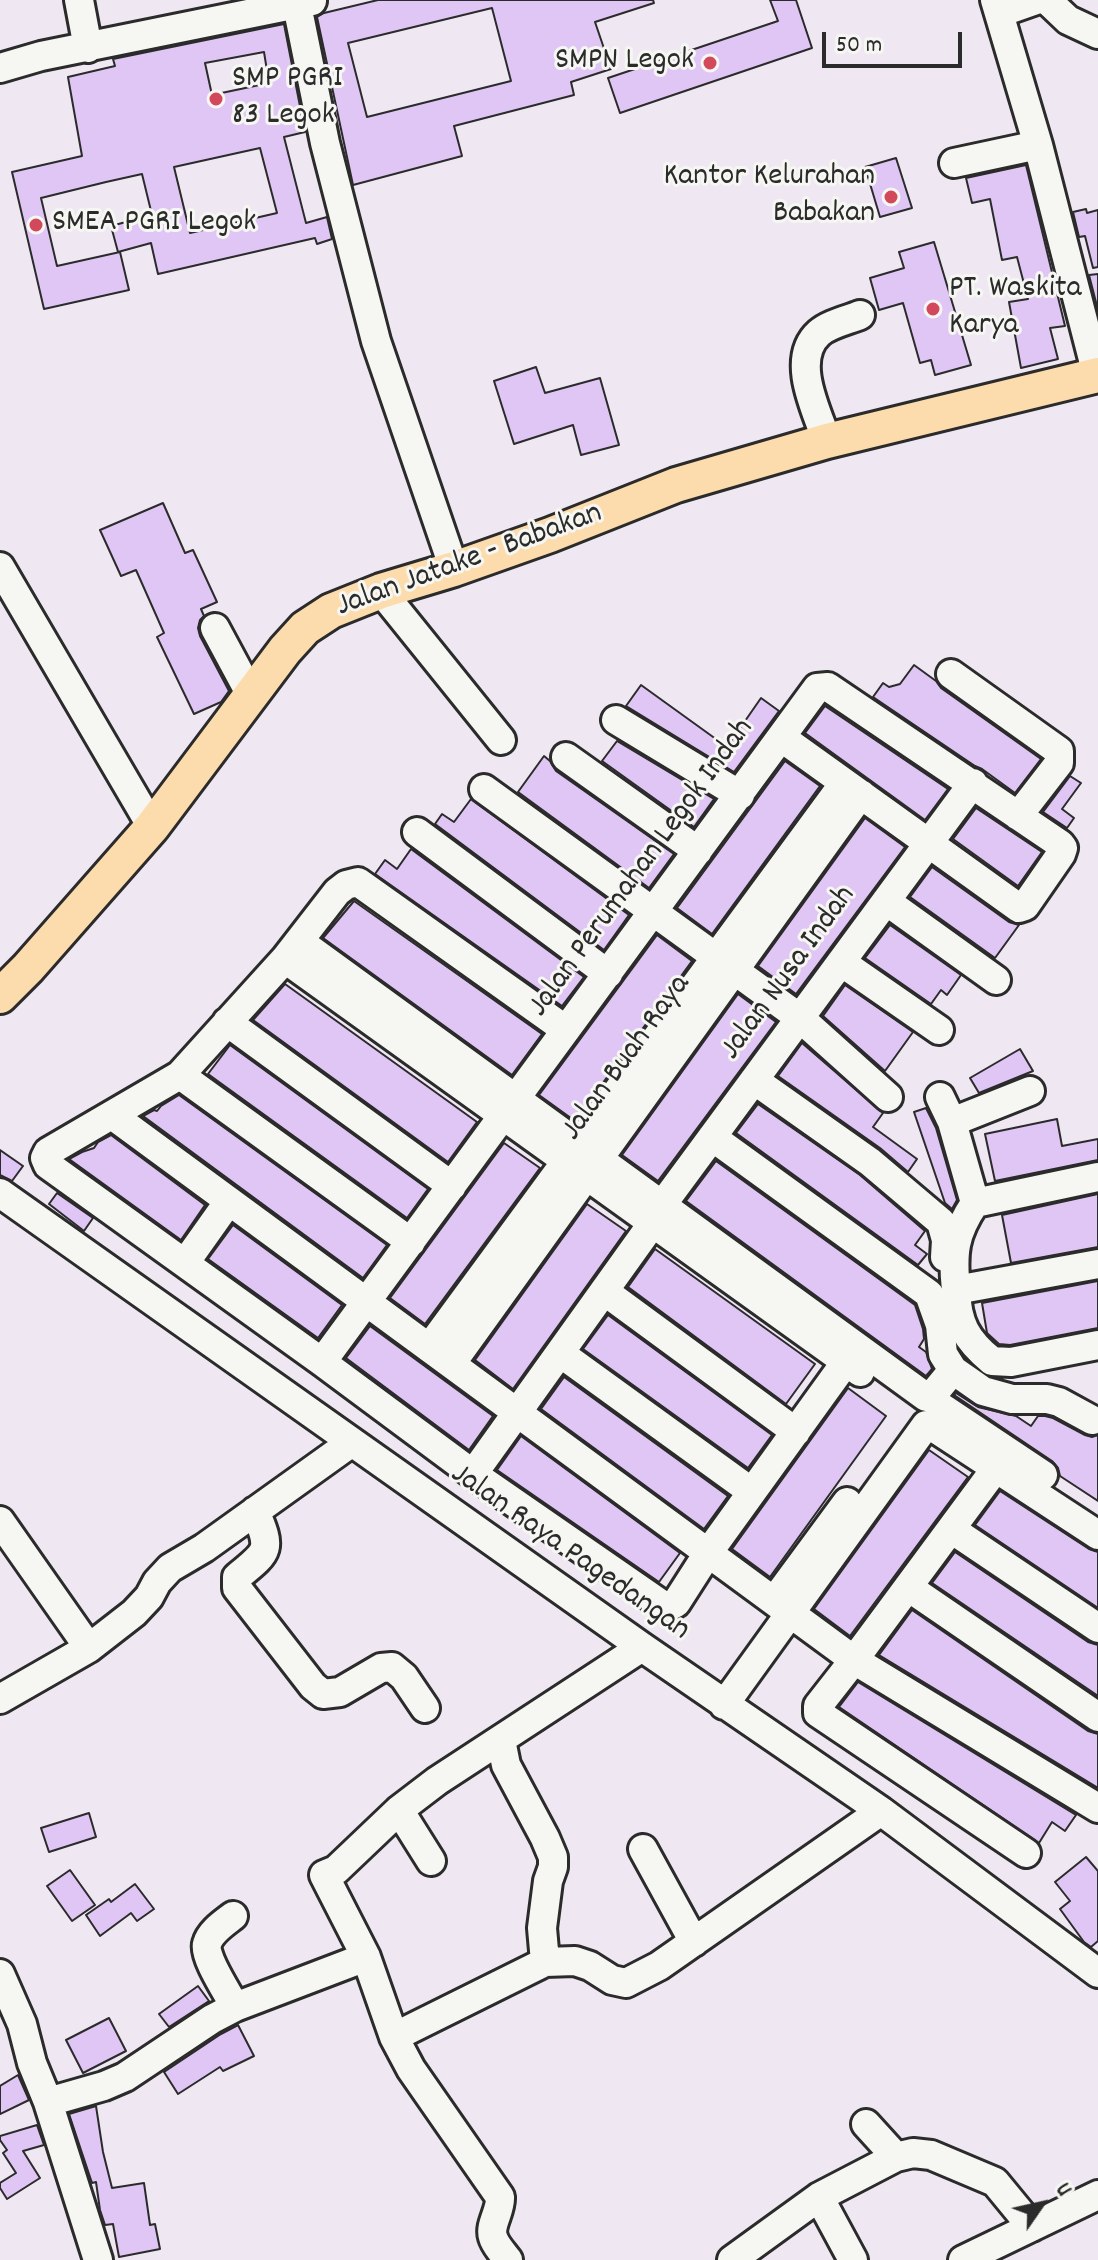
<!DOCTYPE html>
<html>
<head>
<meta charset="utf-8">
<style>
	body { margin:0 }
	#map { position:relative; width:1098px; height:2260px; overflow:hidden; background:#efe8f3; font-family:Dekko,sans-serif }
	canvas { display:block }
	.north { position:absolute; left:1002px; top:2164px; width:80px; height:80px; -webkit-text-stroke:6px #f6f6f2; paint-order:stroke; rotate:56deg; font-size:22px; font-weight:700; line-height:32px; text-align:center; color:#2b2b2b }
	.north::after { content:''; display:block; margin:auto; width:28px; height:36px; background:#2b2b2b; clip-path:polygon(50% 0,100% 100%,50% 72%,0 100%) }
	.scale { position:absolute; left:822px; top:32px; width:140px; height:36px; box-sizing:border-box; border:4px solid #2b2b2b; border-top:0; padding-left:10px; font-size:24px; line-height:28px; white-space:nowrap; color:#2b2b2b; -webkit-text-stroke:6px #f6f6f2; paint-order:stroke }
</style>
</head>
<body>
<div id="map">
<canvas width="1098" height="2260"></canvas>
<div class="north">U</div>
<div class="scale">50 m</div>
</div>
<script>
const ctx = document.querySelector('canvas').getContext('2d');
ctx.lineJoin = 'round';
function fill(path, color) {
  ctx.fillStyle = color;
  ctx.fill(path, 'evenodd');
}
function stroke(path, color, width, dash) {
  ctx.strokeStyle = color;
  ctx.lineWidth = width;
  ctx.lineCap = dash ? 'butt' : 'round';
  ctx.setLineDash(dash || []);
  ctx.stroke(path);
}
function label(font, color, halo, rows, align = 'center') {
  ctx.font = font + ' Dekko,sans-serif';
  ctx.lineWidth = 6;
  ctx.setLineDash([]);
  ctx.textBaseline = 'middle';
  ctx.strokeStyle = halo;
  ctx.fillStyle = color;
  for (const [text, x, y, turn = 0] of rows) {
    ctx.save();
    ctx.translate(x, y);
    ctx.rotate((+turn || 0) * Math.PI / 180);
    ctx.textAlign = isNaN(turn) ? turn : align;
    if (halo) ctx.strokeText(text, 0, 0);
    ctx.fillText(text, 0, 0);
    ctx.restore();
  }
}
const building = new Path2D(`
	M 378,0 L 653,0 L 654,3 L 595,22 L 611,69 L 571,82 L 574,95 L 454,126 L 462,156 L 353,185 L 317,17 L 324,13 ZM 492,8 L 511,81 L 367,117 L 348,43 Z
	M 770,0 L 796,0 L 812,48 L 620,113 L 608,78 L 778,21 Z
	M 284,24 L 305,132 L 284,137 L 306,223 L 327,217 L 332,239 L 317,244 L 315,238 L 158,274 L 151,243 L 118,252 L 111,226 L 152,215 L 142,174 L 106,182 L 41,198 L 57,266 L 120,252 L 129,290 L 44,309 L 12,172 L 82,156 L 68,77 L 115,66 L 113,59 ZM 264,52 L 269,83 L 212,95 L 205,63 ZM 260,148 L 277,213 L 190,233 L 174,167 Z
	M 896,158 L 912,208 L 880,217 L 865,167 Z
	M 1026,165 L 1065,326 L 1050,328 L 1058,359 L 1021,368 L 1009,302 L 1028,299 L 1017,257 L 1002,260 L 990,199 L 972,203 L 966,178 Z
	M 1086,209 L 1087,213 L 1098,210 L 1098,267 L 1093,268 L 1085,236 L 1079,237 L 1073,212 Z
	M 934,242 L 971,365 L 935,375 L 931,360 L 920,363 L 903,303 L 879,310 L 870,278 L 904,268 L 899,252 Z
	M 1098,274 L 1098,310 L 1089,275 Z
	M 536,367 L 545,393 L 600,378 L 619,445 L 581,455 L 573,425 L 514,444 L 494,381 Z
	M 163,503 L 185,553 L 193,550 L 217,602 L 201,609 L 204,616 L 200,620 L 198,628 L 200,636 L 229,691 L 221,702 L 194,714 L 157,637 L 164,633 L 136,570 L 121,576 L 100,530 Z
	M 914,665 L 936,681 L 941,688 L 1041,759 L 1015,793 L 982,769 L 975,766 L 873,697 L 883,683 L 889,687 L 900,684 Z
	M 641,685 L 727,747 L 761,698 L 779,711 L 734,772 L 626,706 Z
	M 825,706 L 948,789 L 925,820 L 805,733 Z
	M 617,741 L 714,799 L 694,827 L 602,761 Z
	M 544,756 L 550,761 L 556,771 L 674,854 L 649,888 L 518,792 Z
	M 785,761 L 820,786 L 712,934 L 677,908 Z
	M 1070,776 L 1081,783 L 1062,809 L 1074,818 L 1067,828 L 1043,812 Z
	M 471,799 L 629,915 L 604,950 L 435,824 L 442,814 L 454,822 Z
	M 976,808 L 1042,852 L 1018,886 L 953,839 Z
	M 865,818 L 905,847 L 796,994 L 758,966 Z
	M 411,849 L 584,977 L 562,1006 L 375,874 L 385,860 L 397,869 Z
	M 932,867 L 1009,922 L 1019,925 L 995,958 L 910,897 Z
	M 354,901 L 542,1034 L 512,1075 L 323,938 Z
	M 890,925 L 961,975 L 947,995 L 941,990 L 931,1004 L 865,958 Z
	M 657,935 L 692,961 L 575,1121 L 539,1095 Z
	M 285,984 L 477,1122 L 448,1162 L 253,1020 Z
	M 845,985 L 913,1032 L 885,1071 L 823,1016 Z
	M 738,994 L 776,1022 L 658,1181 L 622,1155 Z
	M 802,1043 L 883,1113 L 873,1127 L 917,1159 L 908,1172 L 880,1148 L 778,1076 Z
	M 230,1045 L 428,1189 L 407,1218 L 208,1074 Z
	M 1020,1049 L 1033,1071 L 979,1093 L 970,1078 Z
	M 179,1095 L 387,1245 L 363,1278 L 143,1116 L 154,1110 L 157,1111 L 161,1106 Z
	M 758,1104 L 860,1175 L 925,1231 L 915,1245 L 927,1254 L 918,1265 L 736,1133 Z
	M 926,1108 L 936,1128 L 957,1200 L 952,1209 L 945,1203 L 914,1112 Z
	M 1057,1119 L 1062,1146 L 1098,1139 L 1098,1160 L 995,1181 L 985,1134 Z
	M 111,1135 L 205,1205 L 181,1240 L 69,1159 L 82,1152 L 94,1148 L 98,1142 Z
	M 504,1143 L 540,1168 L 425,1324 L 390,1298 Z
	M 0,1150 L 23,1166 L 12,1181 L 0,1175 Z
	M 716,1161 L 915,1305 L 923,1329 L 924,1339 L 919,1347 L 926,1352 L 932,1369 L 926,1376 L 686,1201 Z
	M 57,1193 L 93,1218 L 84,1231 L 49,1204 Z
	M 1098,1194 L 1098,1247 L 1011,1263 L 1002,1215 Z
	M 587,1204 L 626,1231 L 513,1389 L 475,1360 Z
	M 233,1225 L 342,1305 L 318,1338 L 208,1259 Z
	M 655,1249 L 815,1364 L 786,1404 L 628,1287 Z
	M 1098,1281 L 1098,1328 L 1010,1345 L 999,1344 L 987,1333 L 982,1303 Z
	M 608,1315 L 772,1435 L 748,1468 L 583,1349 Z
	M 370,1326 L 493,1416 L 469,1450 L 346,1358 Z
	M 564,1377 L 728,1496 L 704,1529 L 541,1409 Z
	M 848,1388 L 886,1416 L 770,1577 L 732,1549 Z
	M 956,1393 L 978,1407 L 1016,1416 L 1031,1426 L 1038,1416 L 1045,1416 L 1053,1418 L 1085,1435 L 1092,1437 L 1098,1435 L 1098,1501 L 1060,1476 L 1058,1468 L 1052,1461 L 954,1395 Z
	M 521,1436 L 680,1553 L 659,1582 L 497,1470 Z
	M 929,1450 L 968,1477 L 850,1636 L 814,1609 Z
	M 1000,1491 L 1089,1549 L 1098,1552 L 1098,1608 L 975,1525 Z
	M 955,1552 L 1088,1642 L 1098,1645 L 1098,1696 L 932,1583 Z
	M 912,1610 L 1088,1731 L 1098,1734 L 1098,1788 L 879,1655 Z
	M 858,1682 L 1076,1815 L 1065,1831 L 1052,1822 L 1039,1843 L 839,1707 Z
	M 89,1813 L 96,1837 L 49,1852 L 41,1828 Z
	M 1086,1857 L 1098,1871 L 1098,1941 L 1091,1947 L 1084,1942 L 1060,1909 L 1070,1901 L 1055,1882 Z
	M 70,1870 L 95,1905 L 72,1921 L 47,1886 Z
	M 135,1884 L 154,1909 L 137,1921 L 131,1913 L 100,1936 L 86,1915 L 109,1899 L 111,1902 Z
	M 198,1986 L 209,2001 L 169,2027 L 159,2014 Z
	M 109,2018 L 126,2051 L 83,2073 L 66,2040 Z
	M 238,2025 L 254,2056 L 223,2071 L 220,2067 L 178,2094 L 164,2072 L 221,2034 Z
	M 18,2075 L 29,2100 L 0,2114 L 0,2086 Z
	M 96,2106 L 103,2152 L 112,2188 L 144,2183 L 150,2225 L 155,2224 L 160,2249 L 119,2257 L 113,2224 L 105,2225 L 100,2210 L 96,2182 L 92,2183 L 69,2114 Z
	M 37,2125 L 44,2145 L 23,2151 L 40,2178 L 7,2199 L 0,2188 L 0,2183 L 16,2173 L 3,2153 L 7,2150 L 0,2140 L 0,2136 Z`);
fill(building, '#e0c6f5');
stroke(building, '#2b2b2b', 2);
const minor = new Path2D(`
	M 79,0 L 88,48
	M 995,0 L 1038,145 L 1097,375
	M 1047,0 L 1068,20 L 1098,34
	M 297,5 L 325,143 L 376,341 L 454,569
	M 999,13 L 1036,0
	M 0,68 L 41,56 L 312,1
	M 954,163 L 1038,145
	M 827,441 C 816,410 790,359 819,333 C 829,324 848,320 860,315
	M 0,567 L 152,827
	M 381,591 L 501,740
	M 215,628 L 251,695
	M 951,674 L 1059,751 L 1059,763 L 1018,816
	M 616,720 L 740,795
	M 566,757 L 698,851
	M 484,789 L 800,1018 L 888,1097
	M 417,832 L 608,974
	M 886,901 L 996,980
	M 299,941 L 926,1397
	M 285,959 L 860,1372
	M 841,962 L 939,1030
	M 227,1022 L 452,1186
	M 566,1030 L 358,882 L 346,885 L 337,892 L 285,959 L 180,1075 L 48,1152 L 45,1158 L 48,1165 L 322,1362 L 473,1474 L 661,1604 L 668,1607 L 676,1603 L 708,1553 L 845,1363
	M 180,1075 L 411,1242
	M 754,1080 L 870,1162 L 941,1222 L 946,1240 L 945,1257
	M 940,1097 L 952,1122 L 975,1203 C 954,1234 952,1253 956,1290 L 1098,1264
	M 112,1115 L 854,1660 L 1098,1808
	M 952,1122 L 1030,1091
	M 712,1137 L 929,1294 L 940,1325 L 943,1354 L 953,1370 L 930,1398
	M 0,1193 L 642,1647 L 881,1811 L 1098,1973
	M 975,1203 L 1098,1177
	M 662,1205 L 973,783
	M 185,1263 L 229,1201
	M 956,1290 C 957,1323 966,1340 992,1361 L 1011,1362 L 1098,1345
	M 604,1291 L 796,1432
	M 429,1348 L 844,783
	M 560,1353 L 752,1492
	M 322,1362 L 817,688 L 828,687 L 1060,844 L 1063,848 L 1061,854 L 1025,906 L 1019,908 L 782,738
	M 451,1364 L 861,794
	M 953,1370 L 983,1391 L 1012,1399 L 1047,1399 L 1059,1402 L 1092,1420
	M 941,1407 L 1043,1475
	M 930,1425 L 1098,1535
	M 996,1468 L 854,1660 L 818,1706 L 818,1713 L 1026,1853
	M 473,1474 L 652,1224
	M 255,1511 C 272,1550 269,1551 237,1577 L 237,1588 L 313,1686 L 323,1694 L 340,1692 L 381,1668 L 392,1667 L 404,1677 L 425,1708
	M 0,1521 L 89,1648
	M 951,1529 L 1098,1628
	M 908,1587 L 1098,1717
	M 774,1601 L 847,1502
	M 0,1699 L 89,1648 L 134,1613 L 149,1597 L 157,1582 L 170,1568 L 204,1548 L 352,1442
	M 724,1705 L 926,1425
	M 501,1740 L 506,1765 L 545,1838 L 553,1857 L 553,1867 L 548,1881 L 542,1928 L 545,1962
	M 399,1810 L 431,1861
	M 643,1849 L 694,1942
	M 233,1916 C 224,1923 210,1932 207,1944 C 203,1956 229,1995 235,2007
	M 0,1974 L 22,2024 L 32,2063 L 48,2102 L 98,2260
	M 394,2037 L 545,1962 L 575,1961 L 590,1966 L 612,1980 L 626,1983 L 659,1966 L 881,1811
	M 48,2102 L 104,2086 L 125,2077 L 212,2019 L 235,2007 L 366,1957
	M 866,2124 L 896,2157
	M 819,2197 L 853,2260
	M 508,2260 C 503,2253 495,2245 493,2237 C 489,2225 501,2211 500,2197 L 411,2069 L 394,2037 L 366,1957 L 324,1875 L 336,1870 L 399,1810 L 437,1781 L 642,1647
	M 732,2260 L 819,2197 L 896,2157 L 913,2153 L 931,2155 L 995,2182 L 1032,2227
	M 963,2260 L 1098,2195`);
const major = new Path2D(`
	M 0,996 L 28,968 L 152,827 L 285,650 L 305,628 L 331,611 L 381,591 L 454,569 L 550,535 L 676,485 L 827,441 L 1098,375`);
stroke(minor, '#2b2b2b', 34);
stroke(major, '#2b2b2b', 40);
stroke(minor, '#f6f6f2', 28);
stroke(major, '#fcdcac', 34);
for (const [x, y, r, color] of [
	[710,63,8,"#d1495b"],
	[216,99,8,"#d1495b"],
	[891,197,8,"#d1495b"],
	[36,225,8,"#d1495b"],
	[933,309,8,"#d1495b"]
]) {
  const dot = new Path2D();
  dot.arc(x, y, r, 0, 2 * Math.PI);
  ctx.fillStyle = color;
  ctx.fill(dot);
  stroke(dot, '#f6f6f2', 3);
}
label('32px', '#2b2b2b', '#f6f6f2', [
	["SMPN Legok",694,63,"right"],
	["SMP PGRI",232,81],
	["83 Legok",232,118],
	["Kantor Kelurahan",875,179,"right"],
	["Babakan",875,216,"right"],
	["SMEA PGRI Legok",52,225],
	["PT. Waskita",949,291],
	["Karya",949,328]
], 'left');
label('32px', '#2b2b2b', '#f6f6f2', [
	["Jalan Jatake - Babakan",470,562,-20],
	["Jalan Perumahan Legok Indah",643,869,-54],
	["Jalan Nusa Indah",790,974,-54],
	["Jalan Buah Raya",628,1059,-54],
	["Jalan Raya Pagedangan",569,1554,35]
]);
</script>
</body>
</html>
